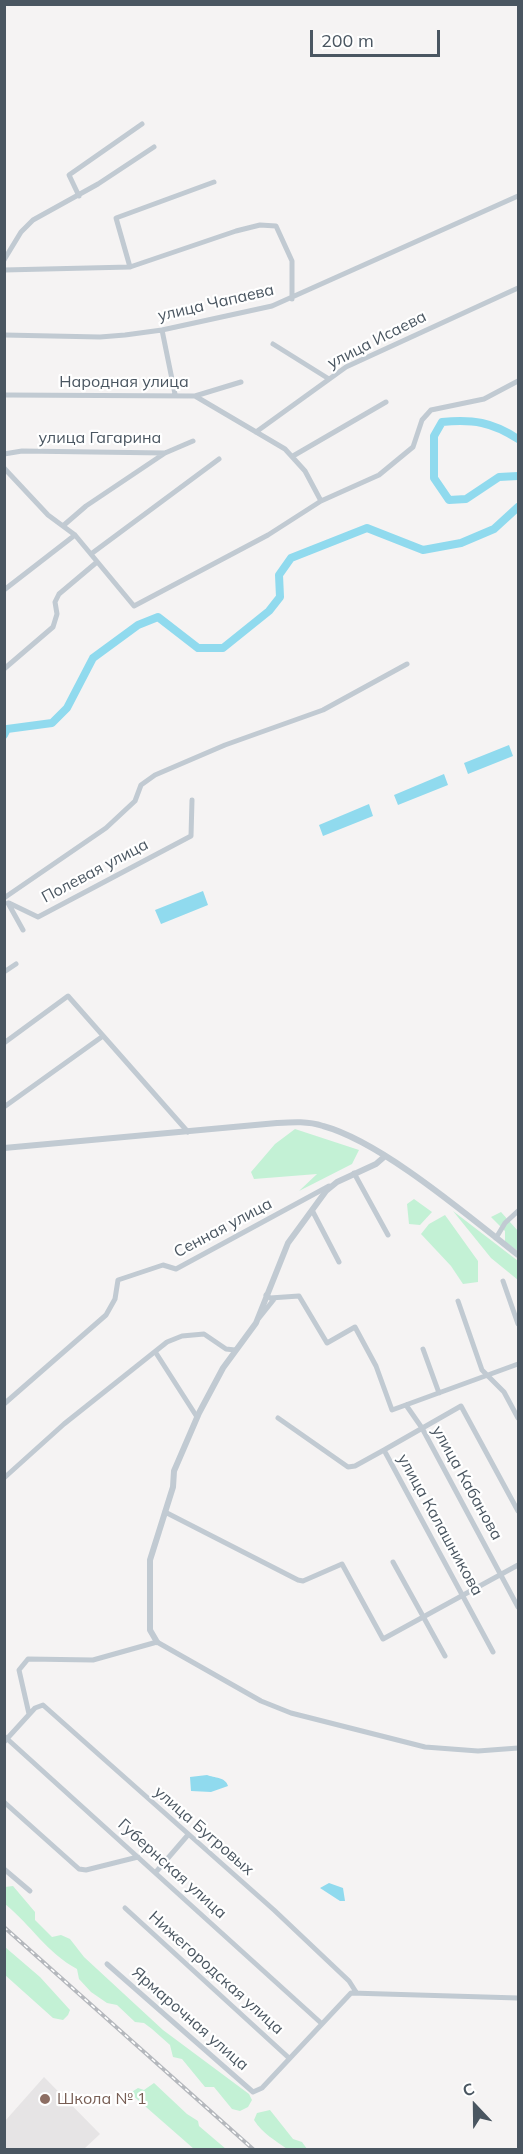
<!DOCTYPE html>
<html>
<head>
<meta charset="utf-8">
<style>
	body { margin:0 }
	#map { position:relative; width:523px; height:2154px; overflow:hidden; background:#f5f3f3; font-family:Mulish,sans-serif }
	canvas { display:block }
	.frame { position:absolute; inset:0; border:6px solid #4a5661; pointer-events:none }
	.north { position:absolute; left:445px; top:2076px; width:60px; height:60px; -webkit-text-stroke:4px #fff; paint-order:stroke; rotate:338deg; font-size:16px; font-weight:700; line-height:24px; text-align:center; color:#4a5661 }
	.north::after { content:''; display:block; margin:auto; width:21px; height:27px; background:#4a5661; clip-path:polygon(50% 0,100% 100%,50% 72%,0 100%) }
	.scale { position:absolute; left:310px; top:30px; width:130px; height:27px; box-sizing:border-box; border:3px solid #4a5661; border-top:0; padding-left:8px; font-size:18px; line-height:21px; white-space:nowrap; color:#4a5661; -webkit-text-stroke:4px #fff; paint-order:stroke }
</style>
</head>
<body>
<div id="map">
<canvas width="523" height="2154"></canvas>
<div class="frame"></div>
<div class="north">С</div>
<div class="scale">200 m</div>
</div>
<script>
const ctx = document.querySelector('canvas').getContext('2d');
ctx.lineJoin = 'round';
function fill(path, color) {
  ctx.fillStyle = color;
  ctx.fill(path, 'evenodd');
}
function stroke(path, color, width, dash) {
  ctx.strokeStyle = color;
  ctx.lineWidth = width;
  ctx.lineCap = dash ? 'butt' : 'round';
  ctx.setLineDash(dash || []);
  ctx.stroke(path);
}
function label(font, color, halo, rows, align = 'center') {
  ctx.font = font + ' Mulish,sans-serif';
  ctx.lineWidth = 4.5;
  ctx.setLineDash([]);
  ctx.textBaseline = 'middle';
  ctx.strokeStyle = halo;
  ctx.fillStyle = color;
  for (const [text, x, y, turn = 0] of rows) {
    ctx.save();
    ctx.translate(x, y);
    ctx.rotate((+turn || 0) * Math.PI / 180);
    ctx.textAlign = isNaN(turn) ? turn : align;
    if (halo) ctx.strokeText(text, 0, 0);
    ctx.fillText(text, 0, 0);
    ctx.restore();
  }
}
fill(new Path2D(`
	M 44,2077 L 100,2134 L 84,2149 L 5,2149 L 5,2121 Z`), '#e6e4e5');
fill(new Path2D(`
	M 295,1129 L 359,1150 L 352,1164 L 299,1191 L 317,1174 L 254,1179 L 251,1172 L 275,1144 Z
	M 414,1199 L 432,1212 L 420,1225 L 409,1224 L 407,1204 Z
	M 453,1211 L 518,1261 L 518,1280 L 491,1258 Z
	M 501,1212 L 518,1231 L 518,1251 L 505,1242 L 505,1231 L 491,1217 Z
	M 445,1215 L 478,1261 L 478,1282 L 463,1284 L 451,1266 L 421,1234 L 429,1224 Z
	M 13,1886 L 35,1912 L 35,1920 L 52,1937 L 61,1935 L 70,1939 L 84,1957 L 163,2030 L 249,2094 L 252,2100 L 248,2107 L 240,2111 L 232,2109 L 214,2087 L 205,2087 L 182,2059 L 173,2057 L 170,2045 L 152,2029 L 144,2023 L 135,2022 L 117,2005 L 107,2003 L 91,1992 L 79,1979 L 77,1969 C 47,1953 31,1925 5,1904 L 5,1887 Z
	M 5,1947 L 40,1977 L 70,2010 L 68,2015 L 63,2020 L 53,2018 L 5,1975 Z
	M 154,2083 L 187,2114 L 198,2121 L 199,2126 L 226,2149 L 194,2149 L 130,2093 L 138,2088 L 144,2090 Z
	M 270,2110 L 293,2139 L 302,2142 L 307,2149 L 287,2149 C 275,2140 263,2134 254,2120 L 257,2113 Z`), '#c3f1d5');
fill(new Path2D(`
	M 509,745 L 513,756 L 468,774 L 464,763 Z
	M 444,774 L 448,785 L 398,805 L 394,795 Z
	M 369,804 L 373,816 L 323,836 L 319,825 Z
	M 203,891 L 208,905 L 161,924 L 155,910 Z
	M 207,1775 C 214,1778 226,1777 228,1786 L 211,1792 L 191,1791 L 190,1777 Z
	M 329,1883 L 343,1888 L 345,1901 L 340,1901 L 320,1888 Z`), '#90daee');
stroke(new Path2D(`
	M 518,439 C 492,422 473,419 442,422 L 434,436 L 434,478 L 449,500 L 466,499 L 499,477 L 518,476
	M 4,735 L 7,729 L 52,723 L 67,708 L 93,658 L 138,625 L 158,617 L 198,648 L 223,648 L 269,611 L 280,597 L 279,575 L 291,558 L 367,528 L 423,550 L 461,543 L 494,529 L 518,507`), '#90daee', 8);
stroke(new Path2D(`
	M 79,196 L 69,175 L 142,124
	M 4,260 L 21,232 L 33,220 L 98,184 L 154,147
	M 130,267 L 116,218 L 214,182
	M 4,270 L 130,267 L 236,231 L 260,225 L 276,226 L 292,261 L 292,299
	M 162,330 L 175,394
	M 4,335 L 100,337 L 125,335 L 162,330 L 272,306 L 518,196
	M 273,344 L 329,379
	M 4,395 L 195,396 L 241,382
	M 195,396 L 285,449 L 305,471 L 321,501
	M 256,432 L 346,367 L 518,288
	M 4,454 L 22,451 L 165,453 L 193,441
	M 293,456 L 386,402
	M 4,468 L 48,515 L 75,535 L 134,606 L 268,535 L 321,501 L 379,475 L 413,447 L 422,420 L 431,410 L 484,399 L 518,381
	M 64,525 L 86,506 L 165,453
	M 91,554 L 219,459
	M 4,590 L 75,535
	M 4,669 L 53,627 L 57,614 L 55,602 L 59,594 L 97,562
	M 4,898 L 106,828 L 135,801 L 141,785 L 155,775 L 225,745 L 323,710 L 407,664
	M 8,903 L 23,930
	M 9,903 L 38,917 L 191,836 L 192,800
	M 4,972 L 16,964
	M 4,1043 L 68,996 L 188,1132
	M 4,1107 L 103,1036
	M 354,1173 L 388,1235
	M 313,1212 L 339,1262
	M 496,1238 L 505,1223 L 518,1211
	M 503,1281 L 518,1324
	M 266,1295 L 270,1298 L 299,1296 L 327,1343 L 355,1327 L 376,1366 L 392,1410 L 518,1364
	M 458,1301 L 482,1370 L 504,1392 L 518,1418
	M 259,1318 L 275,1298
	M 423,1349 L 439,1393
	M 156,1353 L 197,1417
	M 4,1404 L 106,1315 L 115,1299 L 118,1280 L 163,1265 L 176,1269 L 329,1186
	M 406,1405 L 422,1428 L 518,1607
	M 278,1418 L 348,1467 L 355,1466 L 384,1450
	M 4,1478 L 64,1424 L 167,1342 L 182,1336 L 204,1334 L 226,1349 L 235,1350
	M 165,1512 L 298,1580 L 303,1581 L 342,1564 L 383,1639 L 518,1565
	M 393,1562 L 445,1656
	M 493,1652 L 384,1450 L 461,1406 L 518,1511
	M 29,1714 L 19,1670 L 28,1659 L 93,1660 L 157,1642 L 261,1701 L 291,1713 L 425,1747 L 478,1751 L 518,1748
	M 4,1736 L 321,2023
	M 4,1742 L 35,1708 L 43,1705 L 274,1910 L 349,1981 L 356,1992
	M 4,1802 L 79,1869 L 86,1870 L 138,1857
	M 4,1869 L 30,1891
	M 156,1872 L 187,1836
	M 125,1908 L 289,2058
	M 107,1964 L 253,2092 L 262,2088 L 351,1993 L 518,1998`), '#c1cad2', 5);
stroke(new Path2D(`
	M 4,1148 L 277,1123 C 293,1122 308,1121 323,1126 C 382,1142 468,1216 518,1255
	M 157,1642 L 150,1630 L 150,1560 L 173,1487 L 174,1471 L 199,1413 L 223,1368 L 256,1323 L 288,1243 L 326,1191 L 337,1182 L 376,1164 L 384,1157`), '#c1cad2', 6);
const rail = new Path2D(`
	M 4,1927 L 254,2150`);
stroke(rail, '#b5b8bd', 4);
stroke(rail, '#fff', 1.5, [4.5]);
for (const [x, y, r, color] of [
	[45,2099,6,"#8d6e63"]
]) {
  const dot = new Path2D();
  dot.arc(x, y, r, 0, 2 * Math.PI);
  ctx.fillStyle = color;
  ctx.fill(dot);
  stroke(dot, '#fff', 2);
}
label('16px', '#4a5661', '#fff', [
	["улица Чапаева",216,303,-13],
	["улица Исаева",377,340,-27],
	["Народная улица",124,382],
	["улица Гагарина",100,438],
	["Полевая улица",95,871,-28],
	["Сенная улица",223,1228,-28],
	["улица Кабанова",467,1483,61],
	["улица Калашникова",440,1525,61],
	["улица Бугровых",204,1831,41],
	["Губернская улица",172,1869,42],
	["Нижегородская улица",216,1973,42],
	["Ярмарочная улица",190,2019,41]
]);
label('16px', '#785e54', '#fff', [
	["Школа № 1",57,2099]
], 'left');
</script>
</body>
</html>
